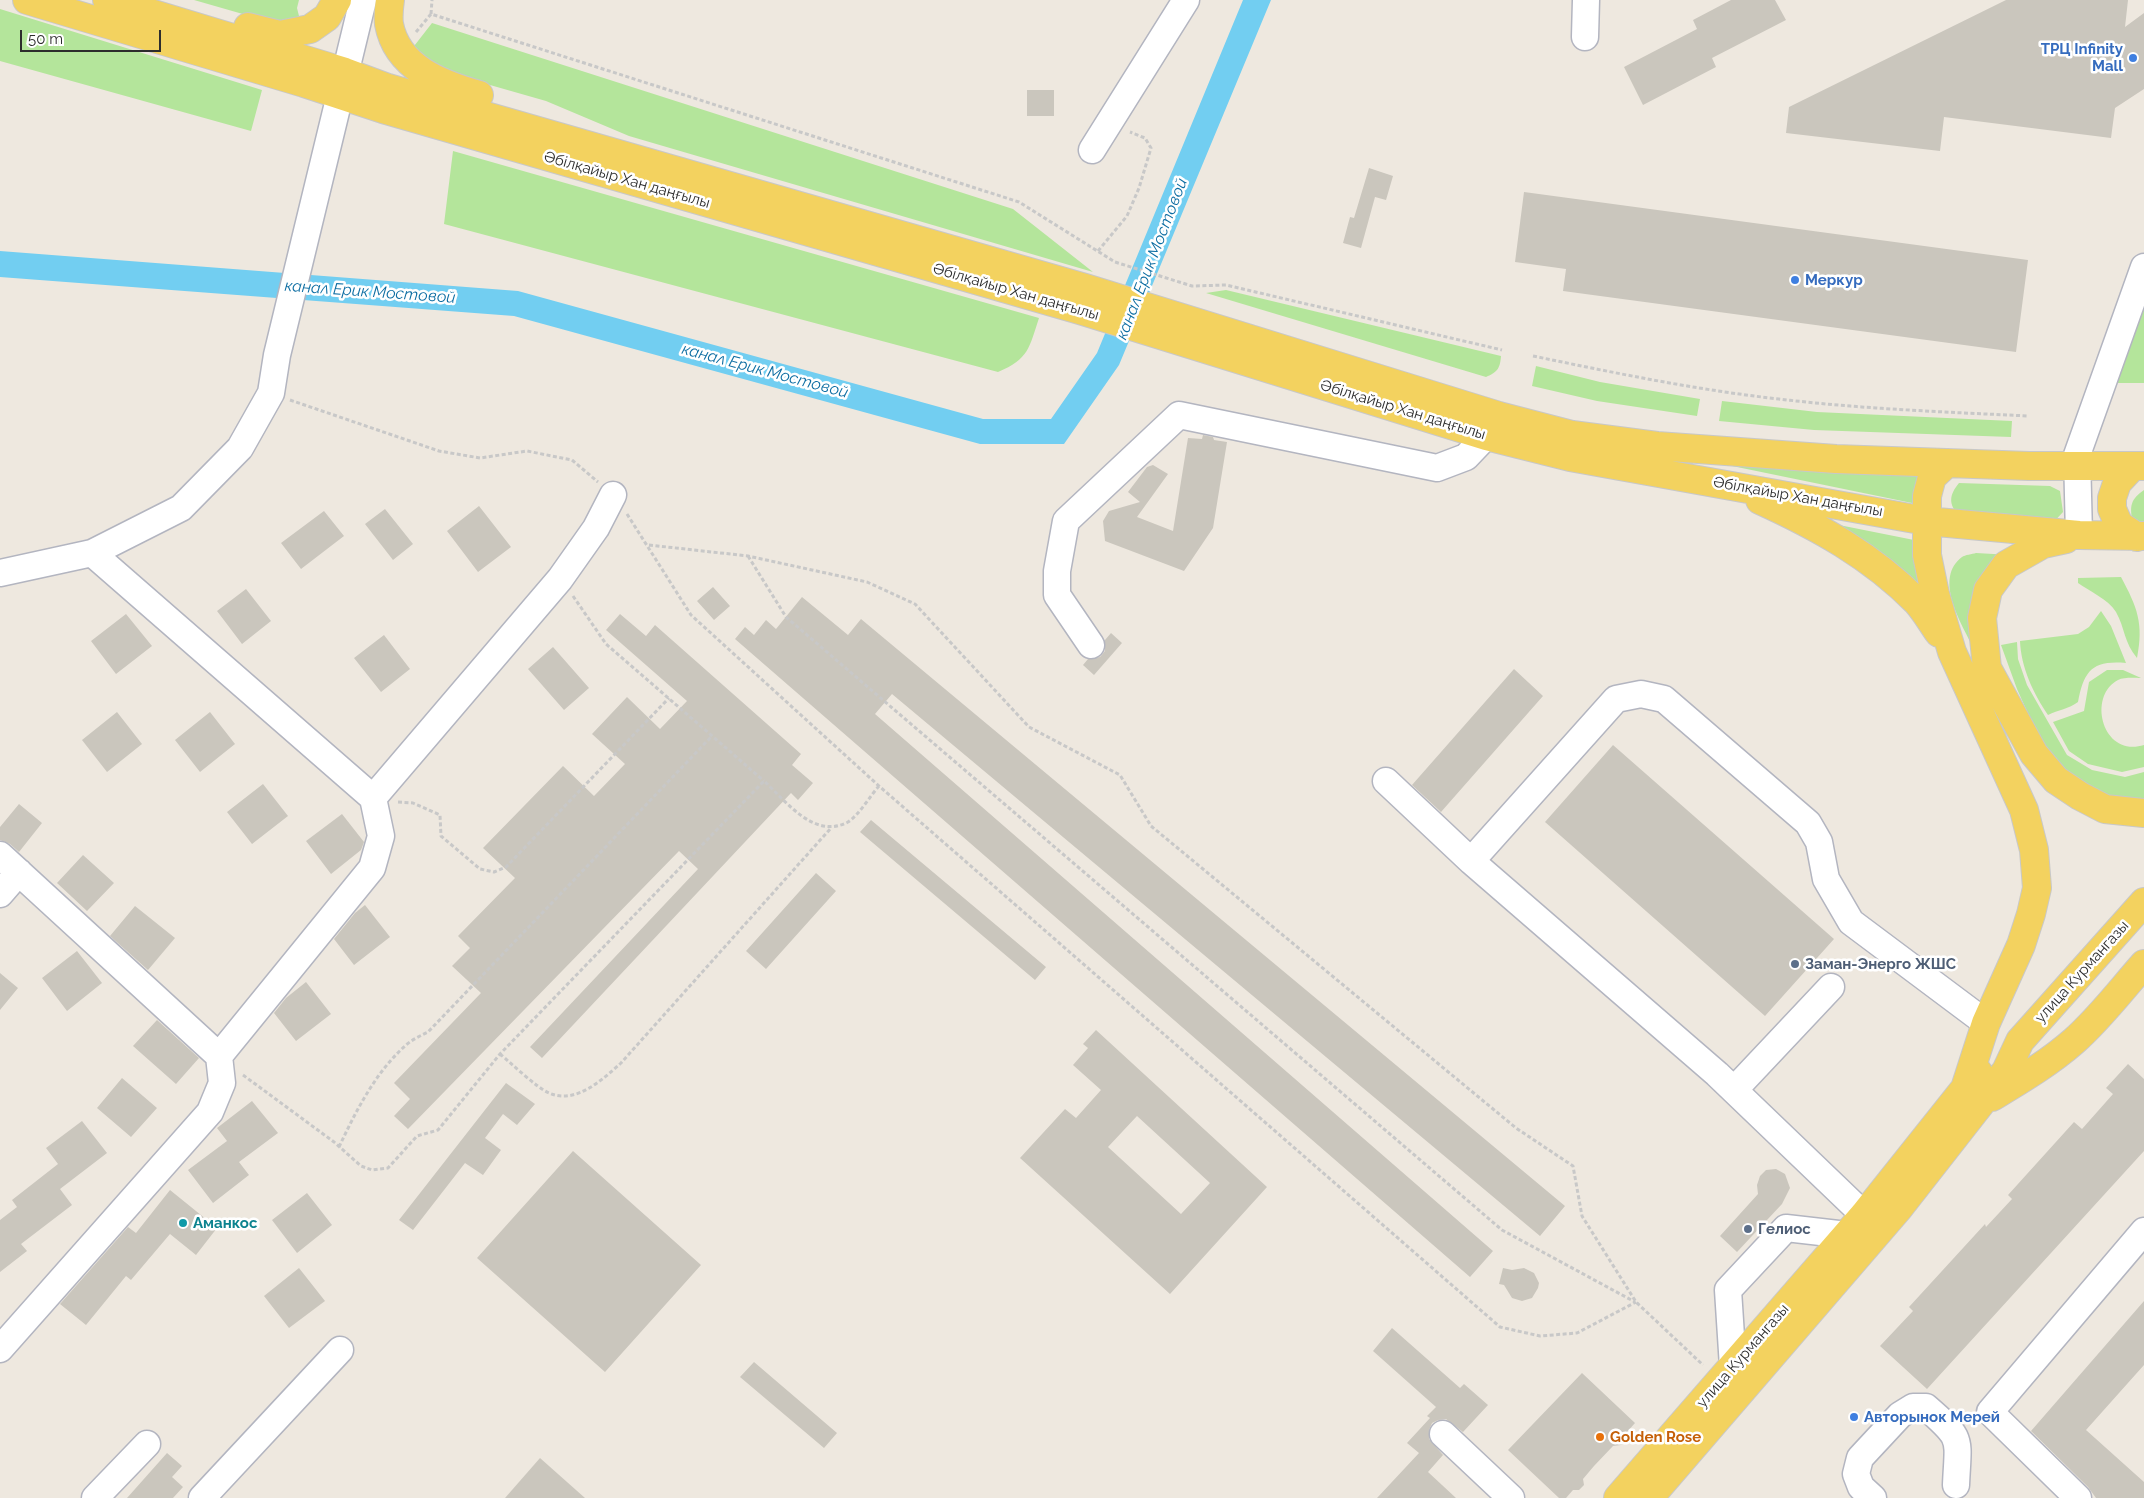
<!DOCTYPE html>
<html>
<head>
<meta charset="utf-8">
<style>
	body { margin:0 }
	#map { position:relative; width:2144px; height:1498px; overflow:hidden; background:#eee8df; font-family:Raleway,sans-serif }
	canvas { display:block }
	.scale { position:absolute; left:20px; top:30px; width:141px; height:22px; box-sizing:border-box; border:2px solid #2d2d2d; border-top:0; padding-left:6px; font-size:15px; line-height:18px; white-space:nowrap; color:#2d2d2d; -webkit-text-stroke:4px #fff; paint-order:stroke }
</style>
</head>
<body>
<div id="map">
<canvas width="2144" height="1498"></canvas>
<div class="scale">50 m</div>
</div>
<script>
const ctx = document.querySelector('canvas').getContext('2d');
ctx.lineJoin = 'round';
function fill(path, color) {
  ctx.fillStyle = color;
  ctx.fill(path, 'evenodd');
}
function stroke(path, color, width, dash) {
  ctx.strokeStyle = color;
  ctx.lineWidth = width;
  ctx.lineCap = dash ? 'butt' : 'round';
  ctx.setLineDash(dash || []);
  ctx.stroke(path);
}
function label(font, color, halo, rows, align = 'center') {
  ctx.font = font + ' Raleway,sans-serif';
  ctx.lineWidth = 5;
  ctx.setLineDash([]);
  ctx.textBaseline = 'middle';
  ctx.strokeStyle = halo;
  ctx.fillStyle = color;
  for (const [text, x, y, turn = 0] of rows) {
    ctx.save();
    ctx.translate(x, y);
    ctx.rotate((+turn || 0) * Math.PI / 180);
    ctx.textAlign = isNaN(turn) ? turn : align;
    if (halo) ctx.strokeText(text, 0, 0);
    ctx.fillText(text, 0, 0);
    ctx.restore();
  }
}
fill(new Path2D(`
	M 194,0 L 299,0 L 297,8 L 300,20 L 281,25 Z
	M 0,9 L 262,90 L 251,131 L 0,61 Z
	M 432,23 L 1013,209 L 1093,272 L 629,136 L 546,101 L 434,69 L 411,50 Z
	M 453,151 L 1039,318 C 1029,348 1029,359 998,372 L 444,224 Z
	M 2144,288 L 2144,383 L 2111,383 Z
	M 1226,290 L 1501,356 C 1500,368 1498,372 1486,377 L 1206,293 Z
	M 1536,366 L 1600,382 L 1700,399 L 1697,416 L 1597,401 L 1532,386 Z
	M 1722,401 L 1817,412 L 2012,421 L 2011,437 L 1814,430 L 1719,421 Z
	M 1664,452 L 1918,475 L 1912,503 Z
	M 1959,483 L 2050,486 L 2060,491 L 2063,512 L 2051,525 L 1960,516 C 1948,505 1949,495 1959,483 Z
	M 2144,490 L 2144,530 L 2133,522 C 2129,506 2131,499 2144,490 Z
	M 1829,523 L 1914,540 L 1926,597 Z
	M 1976,553 L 2011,555 L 1971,643 C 1960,621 1934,578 1962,557 C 1965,555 1972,554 1976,553 Z
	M 2121,577 C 2137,607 2144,623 2137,658 C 2124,643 2125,628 2116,612 C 2108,599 2089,591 2078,583 L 2078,578 Z
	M 2101,611 L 2111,626 L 2126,663 C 2092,660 2084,671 2078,702 C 2069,709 2058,710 2048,715 C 2033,693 2021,667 2020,641 L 2078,634 L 2089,627 Z
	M 2017,642 L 2018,659 L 2027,685 L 2067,755 L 2092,770 L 2125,777 L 2144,772 L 2144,804 L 2093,796 L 2047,756 L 2017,689 L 2001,645 Z
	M 2107,670 L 2123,670 L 2141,678 C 2135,678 2124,677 2118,680 C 2087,696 2102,758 2144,745 L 2144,767 L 2122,772 L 2088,764 L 2069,751 L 2053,722 L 2084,711 L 2089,682 Z`), '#b4e59b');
fill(new Path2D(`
	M 1243,0 L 1271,0 L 1119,365 L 1064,444 L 980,444 L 514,316 L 0,277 L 0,251 L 518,291 L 983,419 L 1051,419 L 1097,353 Z`), '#72cef1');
fill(new Path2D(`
	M 1731,0 L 1775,0 L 1786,20 L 1712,58 L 1716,67 L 1643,105 L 1624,67 L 1697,29 L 1693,20 Z
	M 2006,0 L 2128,0 L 2125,27 L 2144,13 L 2144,89 L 2115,108 L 2111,138 L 1944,117 L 1940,151 L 1786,133 L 1789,107 Z
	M 1027,90 L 1054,90 L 1054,116 L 1027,116 Z
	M 1369,168 L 1393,176 L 1386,200 L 1375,197 L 1361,248 L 1343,243 L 1350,217 L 1354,218 Z
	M 1524,192 L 2028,260 L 2016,352 L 1563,291 L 1566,269 L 1515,262 Z
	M 1203,435 L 1213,437 L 1214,440 L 1227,442 L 1213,528 L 1184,571 L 1105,541 L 1103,521 L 1109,511 L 1140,502 L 1128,492 L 1147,467 L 1153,465 L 1168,474 L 1137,517 L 1173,531 L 1188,438 L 1202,439 Z
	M 479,506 L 511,547 L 478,572 L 447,531 Z
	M 385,509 L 413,544 L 393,560 L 365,524 Z
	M 324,511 L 344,536 L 301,569 L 281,543 Z
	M 713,587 L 730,606 L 714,620 L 697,601 Z
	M 246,589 L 271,621 L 242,644 L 217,611 Z
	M 802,597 L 848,635 L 861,619 L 1565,1206 L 1540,1236 L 892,694 L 875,714 L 1493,1251 L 1470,1277 L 735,639 L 745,627 L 754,635 L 766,620 L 776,629 Z
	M 126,614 L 152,646 L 116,674 L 91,641 Z
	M 620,614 L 646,636 L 655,625 L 801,754 L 792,765 L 813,783 L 798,800 L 791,793 L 542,1058 L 530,1047 L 698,869 L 679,851 L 408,1129 L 394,1116 L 410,1099 L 394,1083 L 481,993 L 452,966 L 470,948 L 458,936 L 515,878 L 483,848 L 563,766 L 594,796 L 625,764 L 592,734 L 627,697 L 660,729 L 687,701 L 606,630 Z
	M 1111,633 L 1122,643 L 1094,675 L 1083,665 L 1088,659 L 1100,657 L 1105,651 L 1105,640 Z
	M 384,635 L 410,669 L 381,692 L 354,658 Z
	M 553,647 L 589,688 L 564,710 L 528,669 Z
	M 1514,669 L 1543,696 L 1441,812 L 1412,785 Z
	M 117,712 L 142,744 L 107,772 L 82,740 Z
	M 210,712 L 235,744 L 200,772 L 175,740 Z
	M 1613,745 L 1834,939 L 1765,1016 L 1545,822 Z
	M 263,784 L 288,816 L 252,844 L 227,812 Z
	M 19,804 L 42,823 L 19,852 L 10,844 L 0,840 L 0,827 Z
	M 342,814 L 364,842 L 361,850 L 331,874 L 306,841 Z
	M 871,820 L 1046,967 L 1035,980 L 860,832 Z
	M 83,855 L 114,883 L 87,911 L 57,883 Z
	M 816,873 L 836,891 L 766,969 L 746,951 Z
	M 365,905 L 390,937 L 354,965 L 334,939 L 355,913 Z
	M 135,906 L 175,938 L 148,970 L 110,936 Z
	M 77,951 L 102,983 L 67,1011 L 42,978 Z
	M 0,973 L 18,988 L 0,1010 Z
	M 306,982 L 331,1014 L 296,1041 L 274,1013 L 286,998 Z
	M 157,1020 L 199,1058 L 176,1084 L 133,1046 Z
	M 1096,1030 L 1267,1187 L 1170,1294 L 1020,1158 L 1065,1109 L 1076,1118 L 1101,1090 L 1073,1065 L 1088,1048 L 1083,1044 ZM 1137,1116 L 1210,1183 L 1181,1214 L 1108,1147 Z
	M 2128,1064 L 2144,1079 L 2144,1151 L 1927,1389 L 1880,1346 L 1913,1311 L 1909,1307 L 1985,1224 L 1986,1227 L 2012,1199 L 2008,1195 L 2074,1122 L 2082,1129 L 2113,1094 L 2106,1088 Z
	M 122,1078 L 157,1108 L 131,1137 L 97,1108 Z
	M 506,1083 L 535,1104 L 517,1125 L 503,1114 L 485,1138 L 501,1150 L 483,1175 L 465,1163 L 413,1230 L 399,1220 Z
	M 252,1101 L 278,1133 L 239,1162 L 249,1175 L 213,1203 L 188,1170 L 227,1141 L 217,1128 Z
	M 82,1121 L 107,1153 L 60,1189 L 72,1205 L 21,1244 L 27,1251 L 0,1272 L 0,1220 L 17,1207 L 12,1200 L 58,1164 L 46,1148 Z
	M 573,1151 L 701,1265 L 605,1372 L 477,1258 Z
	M 1776,1169 L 1785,1174 L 1790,1188 L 1782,1204 L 1737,1252 L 1720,1236 L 1758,1194 L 1757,1185 L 1760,1176 L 1766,1170 Z
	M 170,1190 L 217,1228 L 196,1255 L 170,1234 L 131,1280 L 126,1276 L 86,1325 L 60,1304 L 128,1227 L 136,1233 Z
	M 307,1193 L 332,1225 L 297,1253 L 272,1220 Z
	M 299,1268 L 325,1301 L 289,1328 L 264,1296 Z
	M 1503,1268 L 1512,1270 L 1524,1268 L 1534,1273 L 1539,1283 L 1538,1288 L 1532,1298 L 1522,1301 L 1512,1298 L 1504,1285 L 1499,1284 Z
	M 2144,1301 L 2144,1365 L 2086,1430 L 2144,1482 L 2144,1498 L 2096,1498 L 2088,1487 L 2031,1431 Z
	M 1392,1328 L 1460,1388 L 1464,1384 L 1488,1405 L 1463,1432 L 1446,1419 L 1438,1420 L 1432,1423 L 1429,1430 L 1429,1439 L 1443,1455 L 1428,1472 L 1456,1498 L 1377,1498 L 1419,1453 L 1407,1443 L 1430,1418 L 1427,1416 L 1436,1407 L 1373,1351 Z
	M 754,1362 L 837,1433 L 824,1448 L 740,1377 Z
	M 1582,1373 L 1635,1423 L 1627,1432 L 1627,1438 L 1621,1445 L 1613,1446 L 1594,1466 L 1583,1479 L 1584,1485 L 1579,1490 L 1573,1490 L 1566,1498 L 1559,1498 L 1508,1450 Z
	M 167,1453 L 182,1466 L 172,1477 L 183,1487 L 173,1498 L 127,1498 Z
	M 540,1458 L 585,1498 L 505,1498 Z`), '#cac6bd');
const minor = new Path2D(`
	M 1585,37 L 1586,0
	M 1092,150 L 1186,0
	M 2079,535 L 2077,455 L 2144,267
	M 0,573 L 92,553 L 181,508 L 240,448 L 271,393 L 277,355 L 363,0
	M 1091,645 L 1057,595 L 1057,571 L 1066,521 L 1179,415 L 1437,468 L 1466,457 L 1486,436
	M 1386,781 L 1471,861 L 1717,1074 L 1864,1215
	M 373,798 L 560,579 L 596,528 L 613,495
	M 0,855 L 219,1056
	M 1471,861 L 1616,699 L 1641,694 L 1664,699 L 1808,823 L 1819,842 L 1826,879 L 1851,922 L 1986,1023
	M 0,894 L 19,872
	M 1734,1090 L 1831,987
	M 0,1349 L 210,1112 L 222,1083 L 219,1056 L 372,868 L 381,836 L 373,798 L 92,553
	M 1733,1367 L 1728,1290 L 1786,1228 L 1847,1235
	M 1443,1434 L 1511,1498
	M 95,1498 L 147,1444
	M 202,1498 L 340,1350
	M 1873,1498 L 1861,1487 L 1856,1474 L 1860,1458 L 1900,1415 L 1913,1407 L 1926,1407 C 1964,1440 1958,1437 1956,1485
	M 2078,1498 L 1990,1412 L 2144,1231`);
const major = new Path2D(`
	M 27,0 L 304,83 L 383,109 L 1080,310 L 1486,436 L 1570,457 L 1926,521 L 2079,535 L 2144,536
	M 107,0 L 345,72 L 388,88 L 1085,288 L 1499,416 L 1572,435 L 1657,446 L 1836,459 L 2029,466 L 2144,466
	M 390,0 C 389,7 388,16 389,24 C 397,68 441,84 479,95
	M 248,27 L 280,35 L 310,29 L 327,17 L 337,0
	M 1947,463 L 1932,477 L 1927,496 L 1927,555 L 1935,594 L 1952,652 L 2024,810 L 2034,850 L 2037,888 L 2031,914 L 2021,945 L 1986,1023 L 1966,1085
	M 2132,467 L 2117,483 L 2112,498 L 2112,509 L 2119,525 L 2137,537
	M 1760,500 C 1817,526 1872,556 1917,602 C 1925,611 1932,623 1939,633
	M 2066,539 L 2043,544 L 2006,565 L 1988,590 L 1982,618 L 1987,668 L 2034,754 L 2056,780 L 2080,796 L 2105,809 L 2144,813
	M 1992,1097 C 2020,1080 2049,1063 2074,1041 C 2100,1018 2121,990 2144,964
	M 1618,1498 L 1864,1215 L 1978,1072
	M 1649,1498 L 1898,1209 L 2006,1071 L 2020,1041 L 2144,902`);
stroke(minor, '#b3b5c0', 29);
stroke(major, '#c8c8c8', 30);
stroke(new Path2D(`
	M 431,14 L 432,0
	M 416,32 L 431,14 L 1019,202 L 1115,262 L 1192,286 L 1226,285 L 1502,350
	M 1098,251 L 1127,216 L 1139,188 L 1151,148 L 1145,138 L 1130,132
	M 1533,356 C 1615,373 1697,390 1779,399 C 1862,409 1945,412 2029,416
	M 290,400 L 439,451 L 480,458 L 527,451 L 572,460 L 598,482
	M 627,514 L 691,615 L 879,786 L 1500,1327 L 1540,1336 L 1577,1333 L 1636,1302
	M 649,545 L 748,556 L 867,582 L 915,604 L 1029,727 L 1120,775 L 1151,826 L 1516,1128 L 1573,1166 L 1582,1216 L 1636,1302 L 1703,1365
	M 748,556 L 786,617 L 1502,1230 L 1635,1302
	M 573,596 L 606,644 L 764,781
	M 398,802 L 413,803 L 440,815 L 441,836 L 480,869 L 494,872 L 506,867 L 669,698
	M 500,1054 C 512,1064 537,1088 549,1093 C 576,1105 603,1079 621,1063 L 831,828
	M 243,1075 L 334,1142 L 361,1166 L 372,1170 L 388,1168 L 417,1136 L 438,1130 L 500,1054 L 764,781 C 786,801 814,840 848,822 C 859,815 870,796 879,786
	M 339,1147 C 356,1111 375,1073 405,1046 C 411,1040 420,1036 428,1032 L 712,736`), '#c8c8c8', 3, [4, 2.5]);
stroke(minor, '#fff', 26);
stroke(major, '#f3d25f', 28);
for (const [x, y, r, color] of [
	[2133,58,5,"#3f7fe0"],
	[1795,280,5,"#3f7fe0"],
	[1795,964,5,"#5c6f8a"],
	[183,1223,5,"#0f9aa8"],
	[1748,1229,5,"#5c6f8a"],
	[1854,1417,5,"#3f7fe0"],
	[1600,1437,5,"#e8710a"]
]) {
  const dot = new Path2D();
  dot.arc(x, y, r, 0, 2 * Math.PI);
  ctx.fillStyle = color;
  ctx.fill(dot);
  stroke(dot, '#fff', 2);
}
label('bold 15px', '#366cbe', '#fff', [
	["ТРЦ Infinity",2123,49,"right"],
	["Mall",2123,66,"right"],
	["Меркур",1805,280],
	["Авторынок Мерей",1864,1417]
], 'left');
label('15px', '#2d2d2d', '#fff', [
	["Әбілқайыр Хан даңғылы",627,180,16],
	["Әбілқайыр Хан даңғылы",1016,292,16],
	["Әбілқайыр Хан даңғылы",1403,410,17],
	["Әбілқайыр Хан даңғылы",1798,497,10],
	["улица Курмангазы",2082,972,-48],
	["улица Курмангазы",1743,1356,-49]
]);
label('bold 15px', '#4e5e75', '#fff', [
	["Заман-Энерго ЖШС",1805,964],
	["Гелиос",1758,1229]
], 'left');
label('bold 15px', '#0d838f', '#fff', [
	["Аманкос",193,1223]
], 'left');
label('bold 15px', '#c56008', '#fff', [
	["Golden Rose",1610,1437]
], 'left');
label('italic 16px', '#0c6da2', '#fff', [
	["канал Ерик Мостовой",1152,259,-69],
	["канал Ерик Мостовой",370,292,4],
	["канал Ерик Мостовой",765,371,15]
]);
</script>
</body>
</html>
